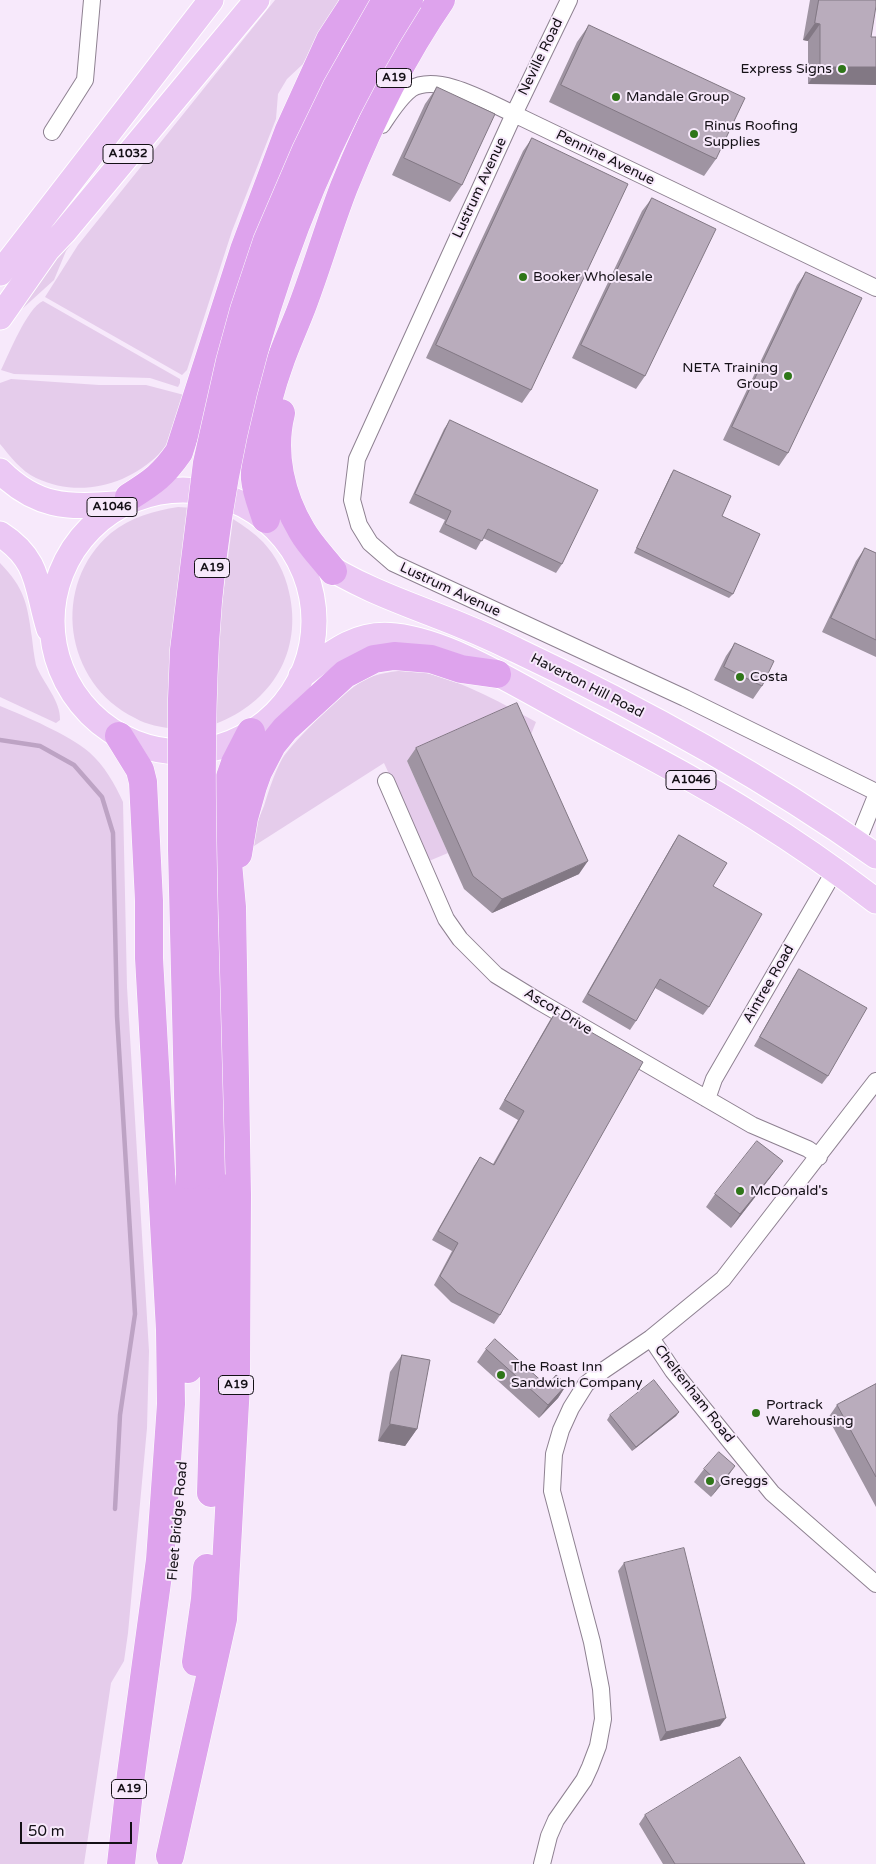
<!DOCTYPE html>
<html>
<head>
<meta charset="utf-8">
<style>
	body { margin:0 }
	#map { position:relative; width:876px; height:1864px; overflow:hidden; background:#f7e9fb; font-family:"Varela Round",sans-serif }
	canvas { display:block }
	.scale { position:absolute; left:20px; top:1822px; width:112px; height:22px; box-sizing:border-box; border:2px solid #141016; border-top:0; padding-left:6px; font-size:15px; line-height:18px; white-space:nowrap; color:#141016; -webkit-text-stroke:4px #f7e9fb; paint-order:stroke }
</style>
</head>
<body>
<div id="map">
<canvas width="876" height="1864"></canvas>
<div class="scale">50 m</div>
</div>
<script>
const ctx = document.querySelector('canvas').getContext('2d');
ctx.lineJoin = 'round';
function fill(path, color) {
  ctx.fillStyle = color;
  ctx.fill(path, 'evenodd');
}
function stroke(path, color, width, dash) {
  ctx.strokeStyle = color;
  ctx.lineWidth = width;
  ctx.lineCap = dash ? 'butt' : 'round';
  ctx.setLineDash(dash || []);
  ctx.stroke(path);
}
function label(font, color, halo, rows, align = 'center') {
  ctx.font = font + ' "Varela Round",sans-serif';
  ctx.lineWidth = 4;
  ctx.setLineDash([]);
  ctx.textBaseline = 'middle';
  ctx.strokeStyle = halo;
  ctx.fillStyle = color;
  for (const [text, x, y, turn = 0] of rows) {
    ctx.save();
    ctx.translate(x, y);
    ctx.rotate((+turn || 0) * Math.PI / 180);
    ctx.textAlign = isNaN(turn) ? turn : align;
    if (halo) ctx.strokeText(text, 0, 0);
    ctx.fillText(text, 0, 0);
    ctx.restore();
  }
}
fill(new Path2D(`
	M 275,0 L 339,0 L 303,64 L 287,79 L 278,94 L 276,119 L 232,231 L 187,370 L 182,375 L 45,297 L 78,245 Z
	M 100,205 L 66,251 L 54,280 L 22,309 L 45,269 Z
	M 43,301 L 180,379 L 180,383 L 178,387 L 150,378 L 14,374 L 1,370 C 9,354 27,308 43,301 Z
	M 11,379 L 99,385 L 146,385 L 188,396 C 180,416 174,438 159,454 C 127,486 78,498 36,478 C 21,471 10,456 0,444 L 0,383 Z
	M 178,507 L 194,508 L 175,729 C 161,727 147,725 135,718 C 64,683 50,585 111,533 C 131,517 154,511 178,507 Z
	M 233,519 C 244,526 254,533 263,542 C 276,556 285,573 289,592 C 303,651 272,703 215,724 L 219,627 Z
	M 0,563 C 25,589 27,603 32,638 C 33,647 34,656 36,665 C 43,683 61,701 60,720 L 56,723 L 0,697 Z
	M 411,670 C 456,677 496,700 536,722 L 524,752 L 407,761 L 448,853 L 429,861 L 384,763 L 254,846 C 253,829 258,821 264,806 C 269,790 274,774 282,759 C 294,740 343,693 362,681 C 377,673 394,671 411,670 Z
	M 0,706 C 25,716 69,735 89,752 C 104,765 115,784 123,802 L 127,987 L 149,1351 L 147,1428 L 128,1633 L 124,1661 L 111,1683 L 84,1864 L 0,1864 Z`), '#e5cceb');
stroke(new Path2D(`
	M 0,740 L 40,746 L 74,765 L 102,797 L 113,833 L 117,1016 L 135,1314 L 120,1415 L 115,1509`), '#bda3c4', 4.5);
const street = new Path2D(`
	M 569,0 L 514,114 L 357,459 L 352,500 L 359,525 L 370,543 L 393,563 L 685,698 L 876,792
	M 382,125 C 390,113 399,98 411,89 C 438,72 489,103 514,114 L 876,288
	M 52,132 L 85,80 L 92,0
	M 386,781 L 446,919 L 460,939 L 496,975 L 540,1002 L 752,1125 L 808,1149 L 819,1157
	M 857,843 L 876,796
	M 707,1099 L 714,1079 L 835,870
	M 651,1338 L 673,1371 L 772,1493 L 876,1584
	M 542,1864 L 549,1836 L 556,1820 L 584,1780 L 590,1767 L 598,1746 L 603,1719 L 601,1689 L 592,1642 L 552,1491 L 554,1454 L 561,1430 L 571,1408 L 586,1384 L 604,1370 L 651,1338 L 723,1279 L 876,1081`);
const primary = new Path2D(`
	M 0,273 L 211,0
	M 0,317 L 47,250 L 64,232 L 257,0
	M 0,471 C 36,507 67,508 115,504
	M52 621a131 131 0 1 1 262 0a131 131 0 1 1-262 0Z
	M 0,534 C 41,560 36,588 49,629
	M 318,560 C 352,583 391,598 430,613 C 459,624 488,636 516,650 C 641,709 763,776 876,856
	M 301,676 C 330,654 356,631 395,636 C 450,642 515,684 564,710 C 628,745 694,778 755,817 C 797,843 837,871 876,901`);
const highway = new Path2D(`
	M 281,413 C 271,453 281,496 302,531 C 310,545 323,558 333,571
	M 129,497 C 153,482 163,475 179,452 L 244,250 L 289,130 L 330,40 L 356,0
	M 266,519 C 262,506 256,492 255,479 C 254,464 258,448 261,434 C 265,411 271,387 279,365 C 285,347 293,330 300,312 C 316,271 328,228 344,187 C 370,122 401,58 441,0
	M 119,736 L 140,770 L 143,782 L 149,901 L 149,958 L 170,1330 L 171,1404 L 160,1560 L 131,1774 L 121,1864
	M 238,854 L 244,818 L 253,786 L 258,772 L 272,745 L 285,729 L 345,674 L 374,659 L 394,656 L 431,659 L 461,669 L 497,674
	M 188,1369 L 190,1175
	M 211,1493 L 214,1389 L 211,1175
	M 196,1662 L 205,1599 L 207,1568
	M 170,1856 L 223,1619 L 236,1385 L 237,1195 L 232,907 L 227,852 L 225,807 L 229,780 L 235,763 L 251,732`);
stroke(street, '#8e8191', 18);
stroke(primary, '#fff', 27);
stroke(highway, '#fff', 29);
stroke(street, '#fff', 16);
stroke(primary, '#ebc8f4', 25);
stroke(highway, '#dea3ed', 28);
const highwayBridge = new Path2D(`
	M 190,1175 L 182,850 L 182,699 L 184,650 L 207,463 L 230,361 L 244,310 L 267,241 L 306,150 L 336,88 L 386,0
	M 211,1175 C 209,1089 207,1004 204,919 C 202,827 200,736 205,644 C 217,423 289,187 409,0`);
stroke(highwayBridge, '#fff', 29, []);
stroke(highwayBridge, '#dea3ed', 28);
fill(new Path2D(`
	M 810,0 L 876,0 L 871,37 L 808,84 L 808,41 L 803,40 Z
	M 589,25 L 716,159 L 704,176 L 549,102 L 577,42 Z
	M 437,87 L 462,185 L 450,202 L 392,175 L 425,104 Z
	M 532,138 L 531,390 L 522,403 L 426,358 L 523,151 Z
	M 652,198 L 645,376 L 636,389 L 572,358 L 642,211 Z
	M 806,272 L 788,453 L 779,466 L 723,440 L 797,285 Z
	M 450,420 L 562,564 L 556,573 L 483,538 L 476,550 L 439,532 L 445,520 L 409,503 L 444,429 Z
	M 674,470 L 722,516 L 733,594 L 729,598 L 634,553 L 671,474 Z
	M 865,548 L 876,553 L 876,657 L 822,632 L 856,561 Z
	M 735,643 L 762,686 L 753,699 L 714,680 L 726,656 Z
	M 416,748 L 579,874 L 492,913 L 464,889 L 407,761 Z
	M 679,835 L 713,886 L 709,1007 L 703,1015 L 655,988 L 636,1021 L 630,1030 L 582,1002 L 673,844 Z
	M 799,969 L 828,1076 L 822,1084 L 754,1046 L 793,978 Z
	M 556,1012 L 500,1315 L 494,1324 L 451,1302 L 434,1285 L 452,1251 L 432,1240 L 474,1166 L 480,1157 L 493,1164 L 518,1120 L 499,1109 L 550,1020 Z
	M 773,1174 L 731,1228 L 706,1207 L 715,1194 Z
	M 486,1349 L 547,1386 L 567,1384 L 558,1398 L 539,1418 L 477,1362 Z
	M 402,1355 L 417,1429 L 405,1446 L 378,1441 L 390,1372 Z
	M 876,1384 L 876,1507 L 828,1418 L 837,1405 Z
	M 679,1412 L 676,1416 L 632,1451 L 607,1420 L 610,1415 Z
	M 704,1469 L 726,1479 L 711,1497 L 694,1482 Z
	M 624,1563 L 720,1726 L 660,1741 L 618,1571 Z
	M 645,1815 L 805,1864 L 663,1864 L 639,1824 Z`), '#9f94a2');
fill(new Path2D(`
	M 815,23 L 820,24 L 808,41 L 803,40 Z
	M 820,67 L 876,67 L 876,85 L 808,84 Z
	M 588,861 L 579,874 L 492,913 L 502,899 Z
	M 783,1161 L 773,1174 L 731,1228 L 740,1214 Z
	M 567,1384 L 558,1398 L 539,1418 L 548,1405 Z
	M 679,1412 L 676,1416 L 632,1451 L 636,1447 Z
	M 390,1424 L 417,1429 L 405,1446 L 378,1441 Z
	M 735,1466 L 726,1479 L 711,1497 L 720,1484 Z
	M 726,1718 L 720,1726 L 660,1741 L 666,1732 Z`), '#827884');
const building = new Path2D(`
	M 819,0 L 876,0 L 876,6 L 871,37 L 876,37 L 876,67 L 820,67 L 820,24 L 815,23 Z
	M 589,25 L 745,98 L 716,159 L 561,85 Z
	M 437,87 L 495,114 L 462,185 L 404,158 Z
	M 532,138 L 628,184 L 531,390 L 436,345 Z
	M 652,198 L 716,229 L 645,376 L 581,345 Z
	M 806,272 L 862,298 L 788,453 L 732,427 Z
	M 450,420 L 598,490 L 562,564 L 488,529 L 482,541 L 445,524 L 451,511 L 415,494 Z
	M 674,470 L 731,496 L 722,516 L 760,534 L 733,594 L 637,548 Z
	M 865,548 L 876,553 L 876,640 L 831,618 Z
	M 735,643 L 774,661 L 762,686 L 724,667 Z
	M 517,703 L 588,861 L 502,899 L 473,876 L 416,748 Z
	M 679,835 L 727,863 L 713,886 L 762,914 L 709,1007 L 660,979 L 636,1021 L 588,994 Z
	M 799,969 L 867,1008 L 828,1076 L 760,1037 Z
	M 556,1012 L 643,1062 L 500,1315 L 458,1293 L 440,1276 L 458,1243 L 438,1231 L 480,1157 L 494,1165 L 524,1111 L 505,1100 Z
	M 757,1141 L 783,1161 L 740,1214 L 715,1194 Z
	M 495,1339 L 547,1386 L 556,1375 L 567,1384 L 548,1405 L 486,1349 Z
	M 402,1355 L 430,1360 L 417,1429 L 390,1424 Z
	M 654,1380 L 679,1412 L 636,1447 L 610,1415 Z
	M 876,1384 L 876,1477 L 837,1405 Z
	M 719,1452 L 735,1466 L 720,1484 L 704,1469 Z
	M 684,1548 L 726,1718 L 666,1732 L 624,1563 Z
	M 740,1757 L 805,1864 L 675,1864 L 645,1815 Z`);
fill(building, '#b9acbc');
stroke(building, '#827884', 1);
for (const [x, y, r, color] of [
	[842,69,5,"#2f7619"],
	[616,97,5,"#2f7619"],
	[694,134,5,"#2f7619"],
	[523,277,5,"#2f7619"],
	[788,376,5,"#2f7619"],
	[740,677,5,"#2f7619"],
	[740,1191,5,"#2f7619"],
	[501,1375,5,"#2f7619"],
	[756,1413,5,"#2f7619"],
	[710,1481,5,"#2f7619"]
]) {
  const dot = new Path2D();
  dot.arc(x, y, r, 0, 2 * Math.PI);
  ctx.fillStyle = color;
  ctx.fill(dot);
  stroke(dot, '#f7e9fb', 2);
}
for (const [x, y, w] of [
	[394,78,35],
	[128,154,50],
	[112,507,50],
	[212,568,35],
	[691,780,50],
	[236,1385,35],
	[129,1789,35]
]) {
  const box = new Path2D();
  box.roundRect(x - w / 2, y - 9.5, w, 19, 4);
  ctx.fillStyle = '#f7e9fb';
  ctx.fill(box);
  stroke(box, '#141016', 1);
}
label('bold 12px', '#141016', null, [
	["A19",394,78],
	["A1032",128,154],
	["A1046",112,507],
	["A19",212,568],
	["A1046",691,780],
	["A19",236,1385],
	["A19",129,1789]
]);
label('14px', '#141016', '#f7e9fb', [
	["Neville Road",541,57,-64],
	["Pennine Avenue",605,158,26],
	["Lustrum Avenue",480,188,-65],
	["Lustrum Avenue",450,590,25],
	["Haverton Hill Road",587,686,27],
	["Aintree Road",769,984,-60],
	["Ascot Drive",558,1012,31],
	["Cheltenham Road",694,1394,52],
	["Fleet Bridge Road",178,1521,-85]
]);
label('14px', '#141016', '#f7e9fb', [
	["Express Signs",832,69,"right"],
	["Mandale Group",626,97],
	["Rinus Roofing",704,126],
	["Supplies",704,142],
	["Booker Wholesale",533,277],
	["NETA Training",778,368,"right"],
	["Group",778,384,"right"],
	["Costa",750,677],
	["McDonald's",750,1191],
	["The Roast Inn",511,1367],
	["Sandwich Company",511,1383],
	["Portrack",766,1405],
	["Warehousing",766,1421],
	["Greggs",720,1481]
], 'left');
</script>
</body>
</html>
